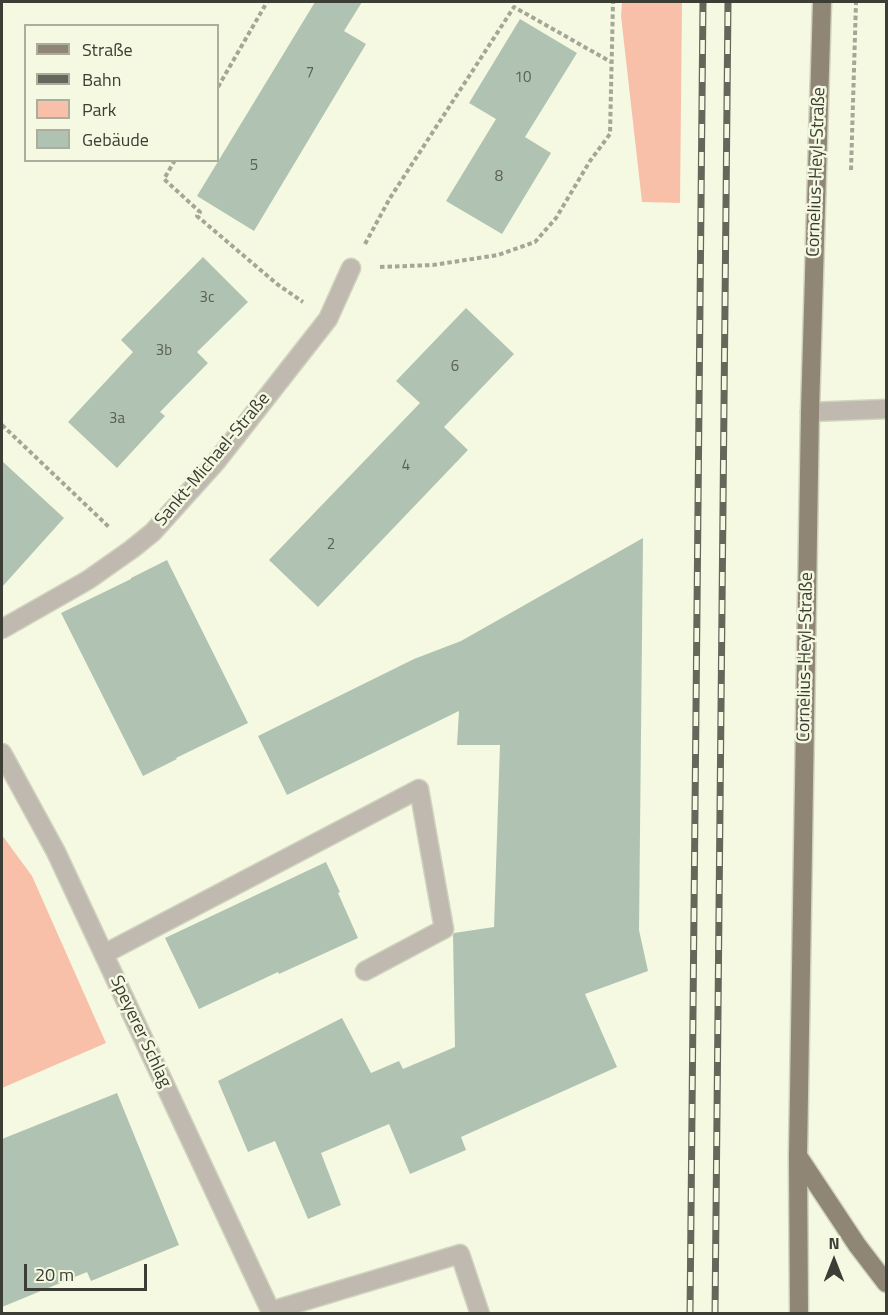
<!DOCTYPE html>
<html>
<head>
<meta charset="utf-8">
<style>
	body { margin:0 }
	#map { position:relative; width:888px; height:1315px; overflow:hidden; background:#f5f9e1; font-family:"Titillium Web",sans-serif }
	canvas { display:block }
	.frame { position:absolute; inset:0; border:3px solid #3c3e35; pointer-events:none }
	.legend { position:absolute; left:24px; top:24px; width:195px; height:138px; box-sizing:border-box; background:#f5f9e1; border:2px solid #abae9c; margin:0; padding:8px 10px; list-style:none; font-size:18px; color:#3c3e35 }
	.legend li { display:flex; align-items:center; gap:12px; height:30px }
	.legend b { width:30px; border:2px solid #abae9c }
	.north { position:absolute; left:804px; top:1231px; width:60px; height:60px; -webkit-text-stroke:4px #f5f9e1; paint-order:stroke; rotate:0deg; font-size:16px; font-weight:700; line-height:24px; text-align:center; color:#3c3e35 }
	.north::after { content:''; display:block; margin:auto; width:21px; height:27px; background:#3c3e35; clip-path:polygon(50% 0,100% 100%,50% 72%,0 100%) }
	.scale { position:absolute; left:24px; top:1264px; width:123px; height:27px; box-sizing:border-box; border:3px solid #3c3e35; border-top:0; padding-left:8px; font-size:18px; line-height:21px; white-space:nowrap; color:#3c3e35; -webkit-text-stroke:4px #f5f9e1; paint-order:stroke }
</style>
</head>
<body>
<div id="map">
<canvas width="888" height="1315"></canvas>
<div class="frame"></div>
<ul class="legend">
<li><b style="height:8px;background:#908676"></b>Straße</li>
<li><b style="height:8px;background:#64675a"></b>Bahn</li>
<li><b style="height:16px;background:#f8c0a9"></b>Park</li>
<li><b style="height:16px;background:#b0c3b2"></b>Gebäude</li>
</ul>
<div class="north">N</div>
<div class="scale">20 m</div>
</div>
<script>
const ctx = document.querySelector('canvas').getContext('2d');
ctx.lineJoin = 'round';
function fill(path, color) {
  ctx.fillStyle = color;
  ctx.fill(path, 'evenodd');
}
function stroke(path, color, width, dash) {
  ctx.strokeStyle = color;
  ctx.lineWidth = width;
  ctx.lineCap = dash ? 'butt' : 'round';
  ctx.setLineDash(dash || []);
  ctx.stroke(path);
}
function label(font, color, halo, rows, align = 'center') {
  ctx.font = font + ' "Titillium Web",sans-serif';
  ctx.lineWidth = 5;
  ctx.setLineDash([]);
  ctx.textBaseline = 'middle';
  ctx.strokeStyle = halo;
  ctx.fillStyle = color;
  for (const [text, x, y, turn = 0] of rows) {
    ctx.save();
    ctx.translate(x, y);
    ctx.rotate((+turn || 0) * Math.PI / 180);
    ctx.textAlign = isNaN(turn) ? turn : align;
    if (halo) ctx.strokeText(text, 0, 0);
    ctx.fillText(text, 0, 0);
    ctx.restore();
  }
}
fill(new Path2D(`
	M 622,2 L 682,2 L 680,203 L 642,202 L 621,16 Z
	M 2,835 L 32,876 L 106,1043 L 2,1088 Z`), '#f8c0a9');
fill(new Path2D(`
	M 315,2 L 362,2 L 344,31 L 366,44 L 254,231 L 197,196 Z
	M 520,19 L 577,53 L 525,137 L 551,153 L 502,234 L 446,201 L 496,119 L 469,103 Z
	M 203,257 L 248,302 L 197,352 L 208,363 L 160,412 L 165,416 L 117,468 L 68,422 L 133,352 L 121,340 Z
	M 466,308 L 514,354 L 444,427 L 468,450 L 318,607 L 269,560 L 420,403 L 396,381 Z
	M 2,461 L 64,518 L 2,587 Z
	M 643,538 L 639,930 L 648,971 L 585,994 L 617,1067 L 461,1137 L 466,1150 L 410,1174 L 389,1124 L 321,1153 L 341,1205 L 308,1219 L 275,1141 L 248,1152 L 218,1081 L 342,1018 L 371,1073 L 399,1061 L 403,1069 L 455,1047 L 453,935 L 454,933 L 494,927 L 500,745 L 457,745 L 459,711 L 287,795 L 258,736 L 414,659 L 461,641 Z
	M 167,560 L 248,723 L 176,758 L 177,759 L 143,776 L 61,613 L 131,579 L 131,578 Z
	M 326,862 L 340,892 L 338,893 L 358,938 L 279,974 L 278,972 L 199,1009 L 165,938 Z
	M 117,1093 L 179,1245 L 91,1281 L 87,1272 L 2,1307 L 2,1139 Z`), '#b0c3b2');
const minor = new Path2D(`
	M 810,412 L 886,409
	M 2,629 L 88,580 L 132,549 L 153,532 L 216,462 L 328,319 L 351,268
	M 2,753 L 56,852 L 272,1314
	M 104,954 L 419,789 L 444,929 L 365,971
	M 271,1311 L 460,1254 L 480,1314`);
const major = new Path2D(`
	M 798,1156 L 857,1245 L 886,1283
	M 799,1314 L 798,1156 L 810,412 L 822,2`);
stroke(minor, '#d0d4bf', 21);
stroke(major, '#d0d4bf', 21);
stroke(new Path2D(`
	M 218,87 L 267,2
	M 175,160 L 164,179 L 200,212 L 197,216 L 277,284 L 303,302
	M 851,170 L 856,2
	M 365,244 L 390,198 L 514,7 L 611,62
	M 380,267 L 433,265 L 498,255 L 535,242 L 556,218 L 590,161 L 610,134 L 613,2
	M 2,425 L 110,528`), '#a4a796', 4, [4.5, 3]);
stroke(minor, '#bfb9b0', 18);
stroke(major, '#908676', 18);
const rail = new Path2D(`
	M 690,1314 L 703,2
	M 715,1314 L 728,2`);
stroke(rail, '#64675a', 7);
stroke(rail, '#f5f9e1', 4.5, [14]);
label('15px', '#595f54', null, [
	["7",310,73],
	["10",523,78],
	["5",254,166],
	["8",499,177],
	["3c",207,298],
	["3b",164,351],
	["6",455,367],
	["3a",117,419],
	["4",406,466],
	["2",331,545]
]);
label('18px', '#3c3e35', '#f5f9e1', [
	["Cornelius-Heyl-Straße",817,172,-88],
	["Sankt-Michael-Straße",213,460,-50],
	["Cornelius-Heyl-Straße",806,657,-89],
	["Speyerer Schlag",140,1032,65]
]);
</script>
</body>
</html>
